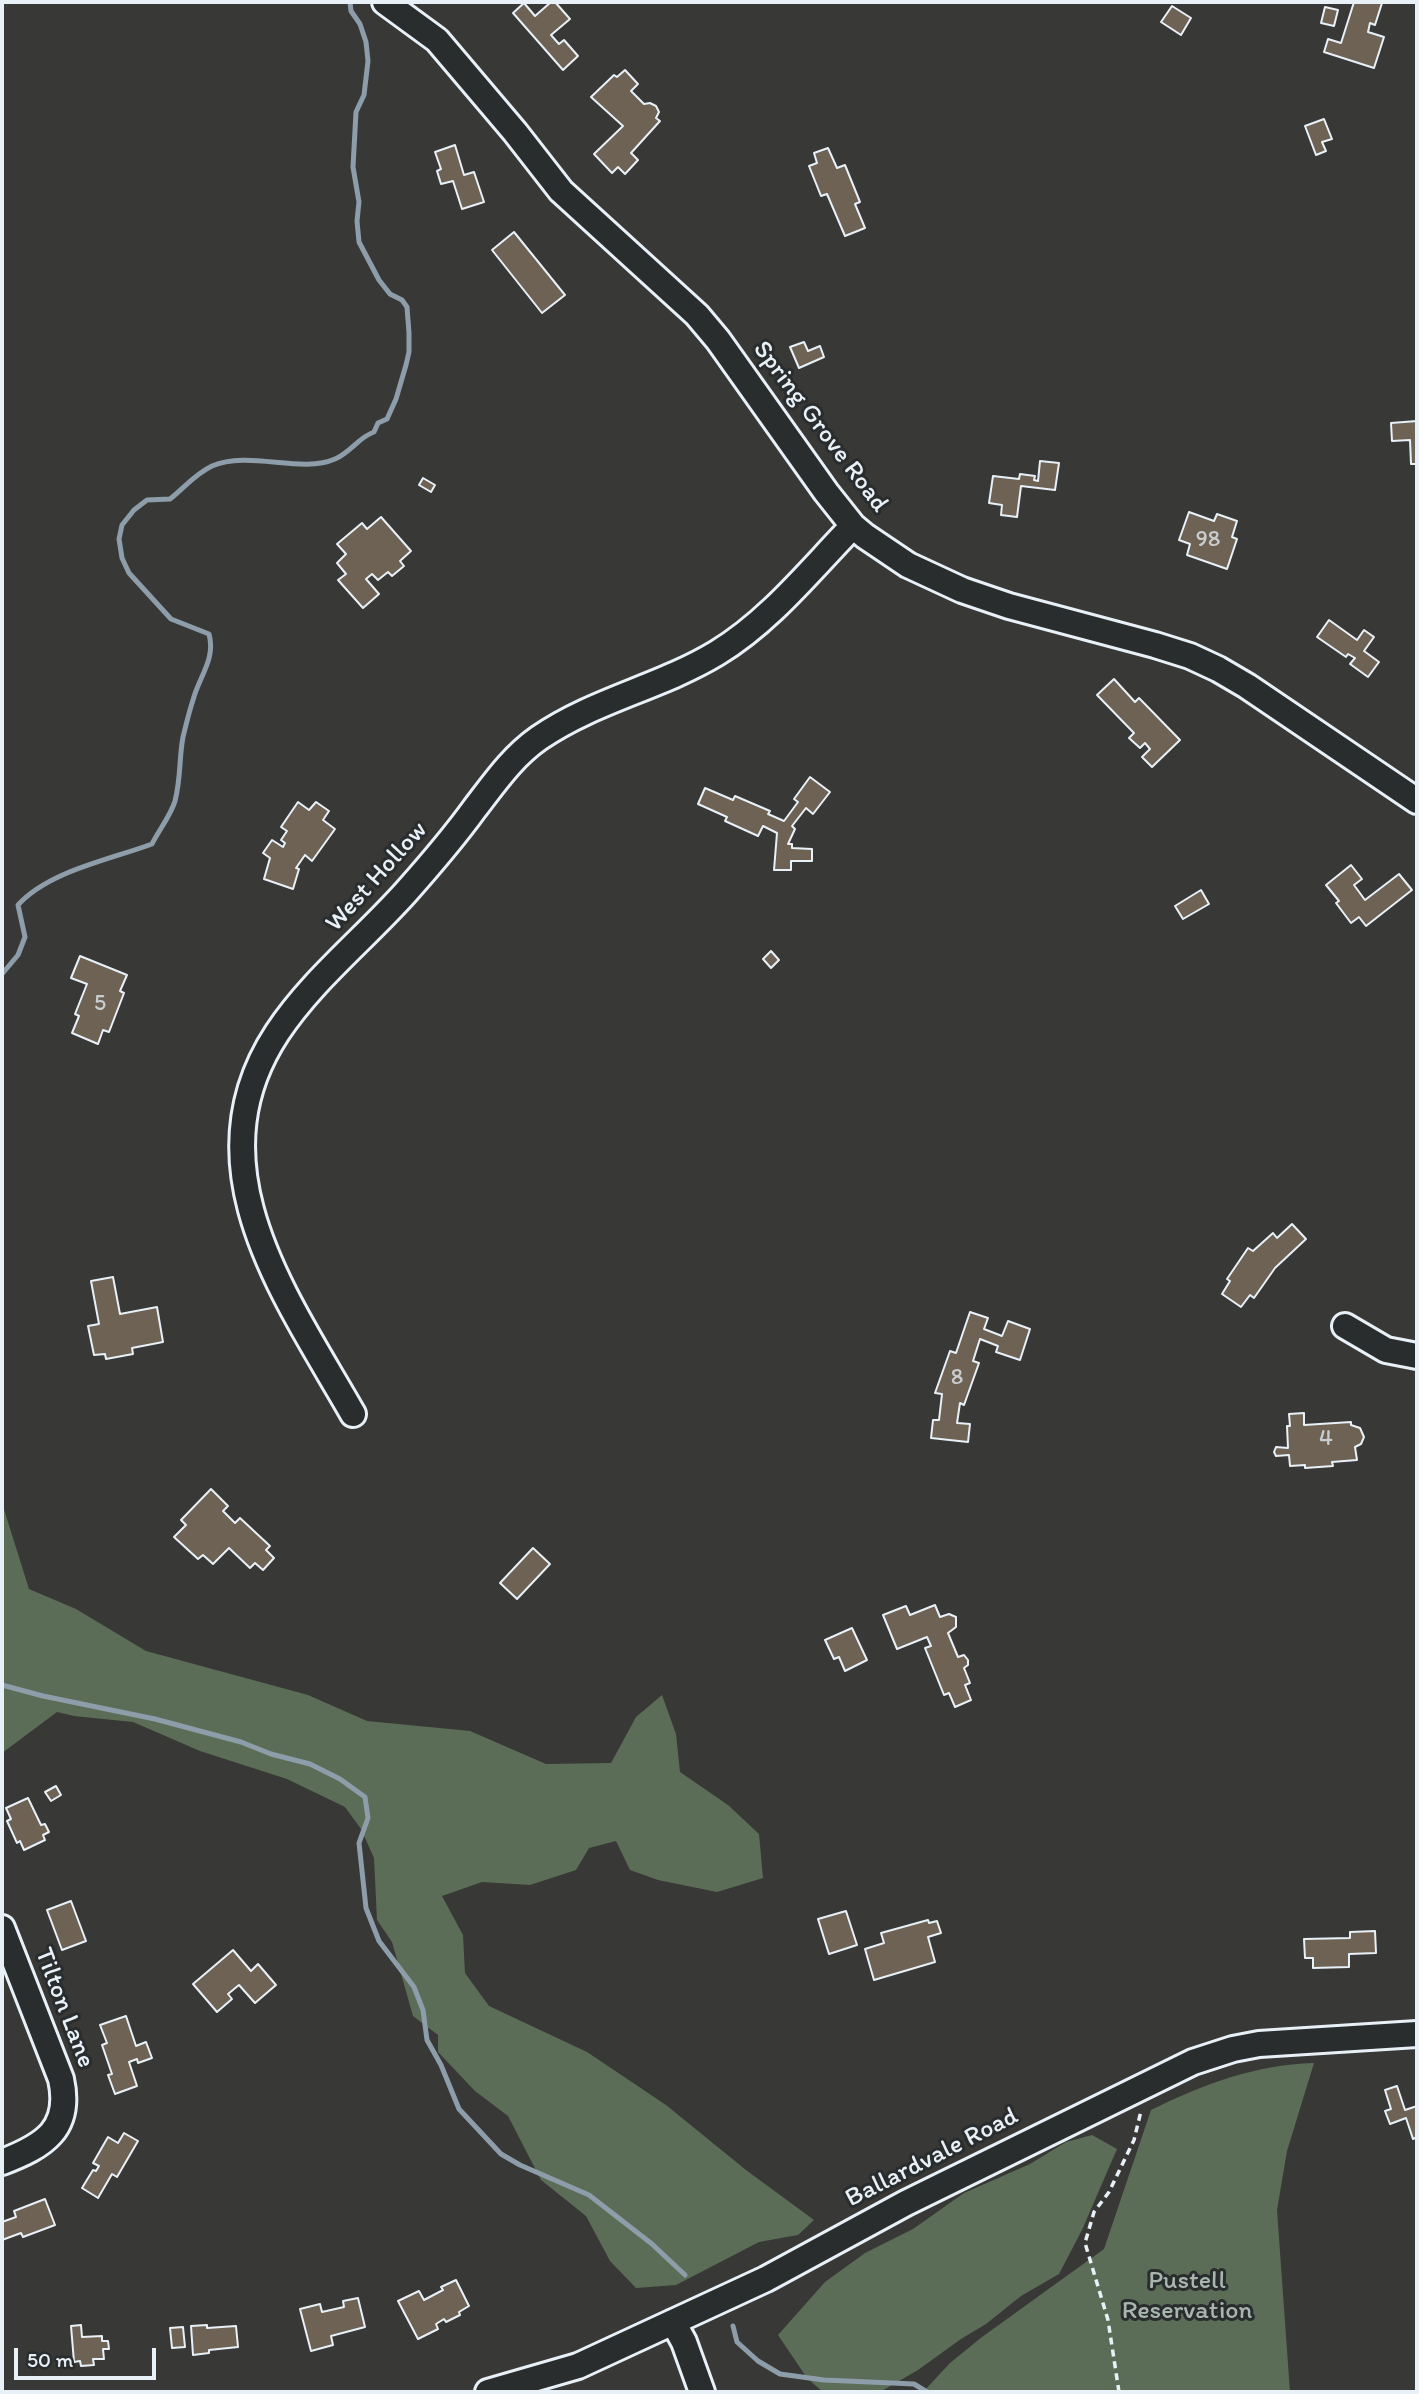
<!DOCTYPE html>
<html>
<head>
<meta charset="utf-8">
<style>
	body { margin:0 }
	#map { position:relative; width:1419px; height:2394px; overflow:hidden; background:#383836; font-family:Itim,sans-serif }
	canvas { display:block }
	.frame { position:absolute; inset:0; border:4px solid #e8f1f8; pointer-events:none }
	.scale { position:absolute; left:14px; top:2348px; width:142px; height:32px; box-sizing:border-box; border:4px solid #e8f1f8; border-top:0; padding-left:9px; font-size:21px; line-height:24px; white-space:nowrap; color:#e8f1f8; -webkit-text-stroke:5px #2a2d2e; paint-order:stroke }
</style>
</head>
<body>
<div id="map">
<canvas width="1419" height="2394"></canvas>
<div class="frame"></div>
<div class="scale">50 m</div>
</div>
<script>
const ctx = document.querySelector('canvas').getContext('2d');
ctx.lineJoin = 'round';
function fill(path, color) {
  ctx.fillStyle = color;
  ctx.fill(path, 'evenodd');
}
function stroke(path, color, width, dash) {
  ctx.strokeStyle = color;
  ctx.lineWidth = width;
  ctx.lineCap = dash ? 'butt' : 'round';
  ctx.setLineDash(dash || []);
  ctx.stroke(path);
}
function label(font, color, halo, rows, align = 'center') {
  ctx.font = font + ' Itim,sans-serif';
  ctx.lineWidth = 6;
  ctx.setLineDash([]);
  ctx.textBaseline = 'middle';
  ctx.strokeStyle = halo;
  ctx.fillStyle = color;
  for (const [text, x, y, turn = 0] of rows) {
    ctx.save();
    ctx.translate(x, y);
    ctx.rotate((+turn || 0) * Math.PI / 180);
    ctx.textAlign = isNaN(turn) ? turn : align;
    if (halo) ctx.strokeText(text, 0, 0);
    ctx.fillText(text, 0, 0);
    ctx.restore();
  }
}
fill(new Path2D(`
	M 2,1503 L 29,1589 L 76,1609 L 146,1651 L 308,1695 L 367,1721 L 470,1731 L 546,1764 L 611,1763 L 636,1717 L 662,1695 L 676,1734 L 680,1772 L 728,1805 L 759,1834 L 763,1878 L 717,1892 L 658,1880 L 630,1870 L 616,1841 L 589,1848 L 576,1870 L 530,1885 L 482,1882 L 442,1896 L 463,1935 L 465,1973 L 489,2006 L 587,2052 L 666,2105 L 746,2170 L 814,2220 L 798,2235 L 759,2242 L 676,2285 L 636,2288 L 610,2261 L 586,2216 L 541,2180 L 508,2116 L 475,2091 L 438,2052 L 438,2035 L 413,2016 L 392,1942 L 377,1920 L 374,1858 L 361,1829 L 345,1807 L 287,1779 L 200,1751 L 133,1722 L 74,1716 L 57,1712 L 2,1753 Z
	M 1314,2063 L 1287,2151 L 1277,2210 L 1290,2392 L 923,2392 L 950,2363 L 982,2337 L 1104,2249 L 1151,2110 C 1204,2084 1254,2065 1314,2063 Z
	M 1092,2135 L 1117,2149 L 1082,2230 L 1059,2274 L 1021,2296 L 986,2324 L 961,2339 L 918,2370 L 880,2392 L 823,2392 L 807,2378 L 778,2335 L 825,2282 L 865,2253 L 913,2229 L 964,2193 L 1030,2164 L 1066,2142 Z`), '#5b6d57');
stroke(new Path2D(`
	M 2,974 L 18,955 L 25,937 L 18,905 C 49,871 109,860 152,844 C 159,830 171,815 175,801 C 181,778 179,758 183,737 C 186,725 189,712 193,700 C 199,677 216,659 209,634 L 171,619 L 129,573 L 122,558 L 119,539 L 122,525 L 134,510 L 147,500 L 170,499 C 184,488 195,474 212,466 C 249,450 301,474 335,459 C 351,452 359,437 374,432 L 378,423 L 387,419 L 396,399 L 406,365 L 409,352 L 409,333 L 407,307 L 402,300 L 390,294 L 379,280 L 359,242 L 357,221 L 359,202 L 353,167 L 356,112 L 364,95 L 368,61 L 366,42 L 360,24 L 351,11 L 350,2
	M 2,1685 L 43,1696 L 155,1719 L 241,1742 L 271,1754 L 310,1764 L 340,1779 L 365,1797 L 368,1818 L 359,1843 L 366,1908 L 379,1941 L 414,1987 L 423,2010 L 427,2040 L 441,2065 L 459,2109 L 501,2154 L 520,2165 L 589,2195 L 652,2244 L 685,2275
	M 733,2326 L 737,2342 L 758,2361 L 780,2374 L 824,2380 L 914,2384 L 927,2392`), '#8d9da9', 5);
const building = new Path2D(`
	M 551,2 L 555,2 L 570,19 L 551,35 L 559,44 L 564,40 L 578,56 L 563,70 L 513,13 L 524,3 L 535,16 Z
	M 1354,2 L 1382,3 L 1375,25 L 1370,23 L 1368,32 L 1384,37 L 1374,68 L 1324,52 L 1328,39 L 1341,43 Z
	M 1172,6 L 1191,18 L 1181,35 L 1161,22 Z
	M 1325,7 L 1338,10 L 1334,26 L 1321,23 Z
	M 625,70 L 638,84 L 631,91 L 644,104 L 650,103 L 656,106 L 659,112 L 656,118 L 660,121 L 631,153 L 638,160 L 625,174 L 618,167 L 612,173 L 594,154 L 623,126 L 591,97 L 614,75 L 617,77 Z
	M 1324,119 L 1332,139 L 1322,142 L 1326,151 L 1316,155 L 1305,126 Z
	M 455,145 L 464,175 L 474,172 L 484,202 L 462,209 L 453,181 L 441,184 L 437,171 L 441,169 L 435,152 Z
	M 828,148 L 837,168 L 845,165 L 860,202 L 855,204 L 865,228 L 845,236 L 827,194 L 821,196 L 809,166 L 817,163 L 814,153 Z
	M 514,232 L 565,295 L 542,313 L 492,250 Z
	M 804,342 L 808,351 L 820,346 L 824,357 L 799,368 L 790,347 Z
	M 1417,421 L 1417,464 L 1411,464 L 1410,440 L 1392,441 L 1391,423 Z
	M 1040,461 L 1059,463 L 1055,490 L 1021,486 L 1017,517 L 1001,515 L 1002,505 L 989,503 L 993,476 L 1019,479 L 1020,474 L 1035,476 L 1034,480 L 1038,481 Z
	M 423,478 L 435,485 L 431,492 L 419,485 Z
	M 1189,512 L 1214,521 L 1217,514 L 1237,521 L 1232,537 L 1237,539 L 1227,569 L 1187,555 L 1190,544 L 1179,540 Z
	M 381,517 L 411,551 L 400,561 L 404,566 L 392,576 L 388,572 L 378,580 L 372,574 L 366,579 L 379,594 L 363,608 L 338,580 L 346,574 L 337,563 L 346,554 L 337,544 L 362,523 L 367,529 Z
	M 1329,620 L 1357,640 L 1364,630 L 1374,637 L 1364,651 L 1379,662 L 1368,677 L 1350,664 L 1355,658 L 1348,654 L 1346,657 L 1317,637 Z
	M 1114,679 L 1135,702 L 1139,698 L 1180,740 L 1152,767 L 1142,757 L 1150,749 L 1145,743 L 1140,748 L 1129,738 L 1134,733 L 1097,695 Z
	M 810,777 L 830,792 L 813,814 L 806,808 L 792,826 L 795,829 L 788,844 L 792,844 L 792,848 L 812,849 L 812,861 L 791,861 L 791,870 L 774,870 L 777,833 L 763,826 L 758,836 L 725,821 L 727,817 L 698,804 L 705,788 L 733,800 L 735,796 L 770,811 L 768,814 L 784,821 L 798,802 L 794,799 Z
	M 298,802 L 309,810 L 316,802 L 329,811 L 323,820 L 335,829 L 312,861 L 305,855 L 296,868 L 299,869 L 293,889 L 264,879 L 270,858 L 263,853 L 272,840 L 283,847 L 285,843 L 281,840 L 287,831 L 281,827 Z
	M 1351,865 L 1362,879 L 1354,885 L 1365,900 L 1399,874 L 1412,890 L 1366,926 L 1359,917 L 1351,923 L 1336,903 L 1339,901 L 1326,885 Z
	M 1201,890 L 1209,904 L 1183,919 L 1175,906 Z
	M 771,951 L 779,960 L 771,968 L 763,959 Z
	M 80,956 L 127,975 L 120,991 L 124,993 L 109,1032 L 103,1030 L 98,1044 L 72,1033 L 79,1016 L 75,1014 L 87,984 L 71,978 Z
	M 1292,1224 L 1306,1239 L 1275,1268 L 1254,1298 L 1250,1295 L 1241,1307 L 1222,1294 L 1230,1281 L 1227,1279 L 1248,1248 L 1253,1251 L 1273,1233 L 1277,1238 Z
	M 113,1277 L 120,1314 L 157,1307 L 163,1342 L 132,1348 L 133,1354 L 106,1359 L 105,1354 L 94,1355 L 88,1326 L 99,1324 L 91,1281 Z
	M 970,1312 L 988,1318 L 984,1329 L 1002,1336 L 1008,1321 L 1030,1329 L 1020,1360 L 996,1352 L 998,1346 L 980,1339 L 973,1361 L 979,1363 L 964,1405 L 960,1403 L 957,1423 L 970,1424 L 968,1442 L 931,1438 L 933,1420 L 939,1420 L 942,1394 L 935,1393 L 950,1351 L 956,1353 Z
	M 1304,1413 L 1304,1425 L 1351,1422 L 1351,1425 L 1360,1428 L 1364,1437 L 1361,1444 L 1355,1447 L 1357,1460 L 1332,1462 L 1333,1466 L 1305,1468 L 1305,1465 L 1290,1466 L 1289,1455 L 1276,1456 L 1274,1452 L 1276,1447 L 1288,1448 L 1287,1426 L 1290,1426 L 1289,1414 Z
	M 211,1489 L 228,1506 L 223,1511 L 235,1523 L 240,1518 L 270,1546 L 266,1550 L 274,1558 L 263,1570 L 255,1563 L 250,1568 L 229,1548 L 213,1564 L 203,1555 L 198,1559 L 174,1537 L 186,1525 L 181,1520 Z
	M 533,1548 L 550,1564 L 517,1599 L 500,1583 Z
	M 935,1605 L 940,1617 L 949,1614 L 956,1617 L 956,1627 L 948,1633 L 958,1657 L 964,1655 L 968,1660 L 968,1665 L 964,1668 L 970,1683 L 965,1685 L 971,1700 L 955,1707 L 949,1693 L 944,1695 L 925,1648 L 931,1646 L 927,1637 L 897,1649 L 883,1615 L 906,1606 L 910,1615 Z
	M 852,1628 L 867,1660 L 845,1671 L 839,1657 L 834,1659 L 825,1640 Z
	M 56,1786 L 61,1795 L 51,1801 L 45,1792 Z
	M 28,1798 L 41,1825 L 45,1824 L 49,1832 L 43,1835 L 45,1840 L 24,1850 L 20,1841 L 17,1843 L 7,1821 L 11,1819 L 6,1808 Z
	M 71,1901 L 86,1941 L 62,1950 L 47,1910 Z
	M 846,1911 L 857,1945 L 829,1954 L 818,1919 Z
	M 928,1920 L 929,1923 L 937,1921 L 941,1933 L 928,1937 L 935,1962 L 874,1980 L 865,1949 L 884,1943 L 881,1933 Z
	M 1375,1931 L 1376,1953 L 1349,1954 L 1349,1967 L 1313,1968 L 1313,1958 L 1305,1958 L 1304,1939 L 1350,1938 L 1350,1932 Z
	M 233,1950 L 251,1971 L 258,1964 L 276,1985 L 255,2003 L 239,1985 L 228,1994 L 232,1999 L 217,2012 L 193,1984 Z
	M 126,2016 L 136,2046 L 146,2042 L 152,2058 L 138,2063 L 137,2059 L 129,2062 L 137,2086 L 115,2094 L 108,2075 L 112,2074 L 102,2045 L 107,2043 L 100,2025 Z
	M 1397,2086 L 1405,2110 L 1417,2106 L 1417,2137 L 1413,2139 L 1406,2118 L 1390,2124 L 1385,2111 L 1391,2109 L 1385,2090 Z
	M 124,2133 L 138,2141 L 117,2177 L 112,2174 L 98,2198 L 82,2188 L 93,2170 L 96,2171 L 99,2166 L 93,2163 L 108,2137 L 118,2143 Z
	M 45,2199 L 55,2225 L 23,2237 L 21,2233 L 2,2240 L 2,2222 L 16,2217 L 14,2211 Z
	M 456,2280 L 469,2306 L 459,2312 L 460,2315 L 446,2322 L 444,2319 L 436,2324 L 438,2329 L 418,2339 L 398,2301 L 419,2291 L 424,2300 L 443,2290 L 441,2287 Z
	M 358,2298 L 365,2327 L 331,2336 L 333,2345 L 311,2351 L 300,2309 L 320,2304 L 322,2312 L 344,2307 L 343,2301 Z
	M 81,2325 L 82,2337 L 102,2336 L 102,2341 L 108,2341 L 109,2349 L 103,2349 L 104,2359 L 93,2359 L 94,2365 L 81,2366 L 80,2361 L 74,2362 L 71,2326 Z
	M 207,2325 L 207,2328 L 236,2326 L 238,2347 L 209,2350 L 209,2353 L 193,2355 L 191,2326 Z
	M 183,2327 L 185,2347 L 172,2348 L 170,2328 Z`);
fill(building, '#6e6254');
stroke(building, '#e8f1f8', 2);
const minor = new Path2D(`
	M 385,2 L 437,40 L 515,132 L 561,191 L 697,315 L 718,340 L 826,492 L 853,526 L 865,536 L 908,565 L 962,590 L 1009,606 L 1155,645 L 1190,656 L 1218,669 L 1247,686 L 1417,801
	M 1345,1326 L 1386,1350 L 1417,1356
	M 353,1414 C 287,1298 189,1167 277,1033 C 312,980 364,939 406,892 C 430,865 454,837 475,808 C 495,782 512,757 539,738 C 594,700 661,687 717,653 C 770,621 811,569 853,526
	M 2,1928 L 61,2079 C 72,2129 44,2146 2,2162
	M 673,2322 L 684,2342 L 702,2392
	M 488,2392 L 578,2366 L 766,2279 L 906,2203 L 1193,2062 L 1233,2049 L 1259,2044 L 1417,2034`);
stroke(minor, '#e8f1f8', 30);
stroke(new Path2D(`
	M 1119,2392 L 1108,2320 L 1085,2243 L 1094,2212 L 1109,2192 L 1134,2140 L 1141,2111`), '#e8f1f8', 3.5, [7, 5]);
stroke(minor, '#2a2d2e', 24);
label('23px', '#cacdcf', null, [
	["98",1208,540],
	["5",100,1004],
	["8",957,1378],
	["4",1326,1439]
]);
label('26px', '#e8f1f8', '#2a2d2e', [
	["Spring Grove Road",820,427,53],
	["West Hollow",377,877,-48],
	["Tilton Lane",64,2008,69],
	["Ballardvale Road",932,2158,-27]
]);
label('26px', '#a9b6b0', '#2a2d2e', [
	["Pustell",1187,2281],
	["Reservation",1187,2311]
]);
</script>
</body>
</html>
